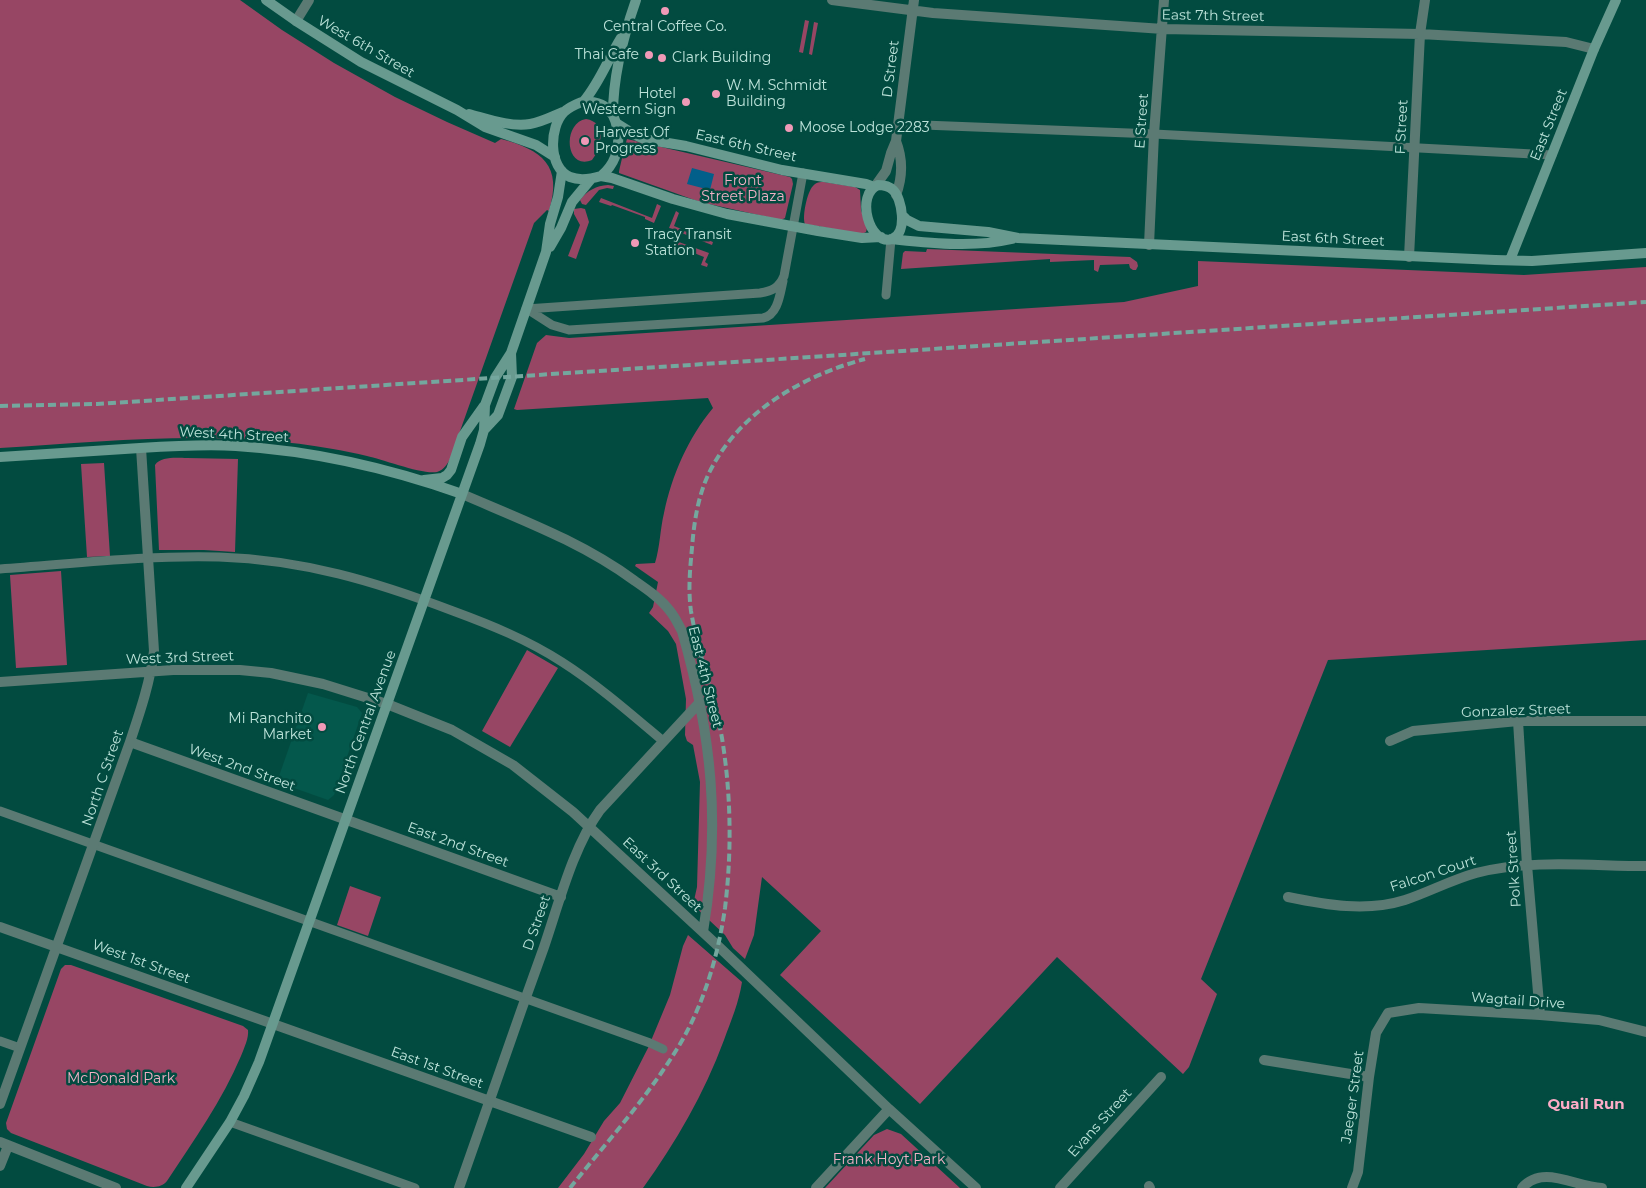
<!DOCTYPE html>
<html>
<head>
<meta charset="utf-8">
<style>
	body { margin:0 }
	canvas { display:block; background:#024b40 }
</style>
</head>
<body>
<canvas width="1646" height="1188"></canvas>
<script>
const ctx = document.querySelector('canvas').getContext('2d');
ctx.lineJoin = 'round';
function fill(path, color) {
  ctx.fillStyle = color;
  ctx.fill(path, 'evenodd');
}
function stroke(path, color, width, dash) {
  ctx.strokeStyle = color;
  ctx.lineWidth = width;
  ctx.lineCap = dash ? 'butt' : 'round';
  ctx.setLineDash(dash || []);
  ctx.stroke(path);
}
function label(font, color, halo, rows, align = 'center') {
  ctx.font = font + ' Montserrat,sans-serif';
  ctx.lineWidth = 5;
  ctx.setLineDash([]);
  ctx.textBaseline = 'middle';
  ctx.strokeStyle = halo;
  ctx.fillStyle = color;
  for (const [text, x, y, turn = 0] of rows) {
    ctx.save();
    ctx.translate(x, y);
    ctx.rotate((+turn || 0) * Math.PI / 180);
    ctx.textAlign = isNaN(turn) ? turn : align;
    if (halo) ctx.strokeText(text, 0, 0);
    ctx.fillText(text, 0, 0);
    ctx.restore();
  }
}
fill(new Path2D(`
	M 308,693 L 357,707 L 362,713 L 334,795 L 328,800 L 277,782 Z`), '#04584c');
fill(new Path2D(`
	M 0,0 L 240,0 L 282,30 L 334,63 L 395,97 L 447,122 L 495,143 L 501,139 C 542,150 563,165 549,211 L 547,210 L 534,223 L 459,434 C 454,446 451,468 437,472 C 423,475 382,459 367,456 C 356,453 344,451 333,449 C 223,429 111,441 0,448 Z
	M 805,20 L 809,21 L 803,53 L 799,52 Z
	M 814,22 L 818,23 L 812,55 L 809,54 Z
	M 586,119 C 607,122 602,148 592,160 C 565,171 562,123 586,119 Z
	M 627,139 L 790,177 L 792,179 L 793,184 L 785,218 L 781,220 L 700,202 L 619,173 C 619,170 626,142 627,139 Z
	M 824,182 L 855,187 L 860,190 L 861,210 L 867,228 L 866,232 L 862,234 L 805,224 C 802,217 807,192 813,186 C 816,182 820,182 824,182 Z
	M 608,185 L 614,186 L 613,189 L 607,188 L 599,190 L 586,205 L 582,204 L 580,200 C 588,190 596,186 608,185 Z
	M 601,198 L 652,218 L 657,204 L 661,206 L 654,223 L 645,219 L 645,217 L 612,205 L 611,206 L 599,202 Z
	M 581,208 L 585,209 L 589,222 L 576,259 L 568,256 L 580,225 L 574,214 L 574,209 Z
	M 676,211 L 679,213 L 674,226 L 713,242 L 712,245 L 669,228 Z
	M 676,241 L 709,253 L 705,262 L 708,264 L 707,267 L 701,265 L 704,257 L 674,245 Z
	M 927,249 L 1130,257 L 1137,262 L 1138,266 L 1136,270 L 1133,270 L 1130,268 L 1129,264 L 1100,265 L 1098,272 L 1094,270 L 1094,260 L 1050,262 L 1050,259 L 901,269 L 903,253 L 905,251 L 926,252 Z
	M 1198,261 L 1524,275 L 1646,267 L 1646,640 L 1328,660 L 1201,979 L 1217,994 L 1189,1067 L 1183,1074 L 1057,957 L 920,1104 L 780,975 L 821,931 L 762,877 L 754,935 L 745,959 L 733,948 L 725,935 L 693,905 L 697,887 L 700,782 L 693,745 L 687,741 L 685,735 L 686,699 L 676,644 L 668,631 L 649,613 L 653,607 L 658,582 L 635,566 L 636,564 L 655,563 C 660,547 660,530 664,513 C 672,475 688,438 713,408 L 708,398 L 517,410 L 514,409 L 537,343 L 546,335 L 569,338 L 1124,302 L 1198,286 Z
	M 187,458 L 238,459 L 235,552 L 204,550 L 159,550 L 155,465 C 161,456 177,458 187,458 Z
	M 104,463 L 110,556 L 87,557 L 81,464 Z
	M 61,571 L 67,665 L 16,668 L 10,575 Z
	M 527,650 L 558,668 L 510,747 L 482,731 Z
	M 350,886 L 381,897 L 368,936 L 337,925 Z
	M 688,935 L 742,982 C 739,1002 731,1021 724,1040 C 704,1094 676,1142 643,1188 L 558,1188 L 584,1154 L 604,1121 L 620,1103 L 648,1048 L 670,995 L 683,946 Z
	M 65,965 L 71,965 L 243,1026 L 248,1030 C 249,1038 244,1048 241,1056 C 222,1101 194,1140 167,1181 C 162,1187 154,1188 147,1186 L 11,1133 L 7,1129 L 6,1123 L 61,969 Z
	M 887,1129 L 901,1134 L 960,1188 L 825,1188 L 874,1135 Z`), '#974664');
fill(new Path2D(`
	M 692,168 L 714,174 L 710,190 L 687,184 Z`), '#025f8a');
stroke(new Path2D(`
	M 898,124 L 1154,134 L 1552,155
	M 886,295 L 891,239
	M 526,309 L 760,293 C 772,291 779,288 784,276 L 803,173
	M 527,309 L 552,325 L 569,330 L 763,318 C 778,315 780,294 783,281
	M 0,569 C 72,564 146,555 219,557 C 304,560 374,581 453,611 C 491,625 528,640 562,662 C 598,685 631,714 663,741
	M 0,811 L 650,1043 L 663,1049
	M 0,1041 L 20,1048
	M 230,1122 L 415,1188`), '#5b7a73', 9);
stroke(new Path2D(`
	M 832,0 L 933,13 L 1163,29 L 1420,34 L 1566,42 L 1594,49
	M 296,21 L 309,0
	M 896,141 C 903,159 903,176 896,195
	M 876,185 L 886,171 L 891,153 L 896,141 L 914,0
	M 1149,245 L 1154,134 L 1164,0
	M 1409,257 L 1420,34 L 1425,0
	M 462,494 C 522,520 582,542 635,581 C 648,590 661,599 670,611 C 675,617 678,624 682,631 C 712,735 721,825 703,932
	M 0,682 L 173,670 L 240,670 L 271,673 L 323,684 L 387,704 L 452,730 L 513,765 L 573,812 L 718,946 L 889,1109 L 976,1188
	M 1518,721 L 1527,865 L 1540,1015
	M 1390,741 L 1413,731 L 1518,721 L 1646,721
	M 130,742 L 561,897
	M 1288,897 C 1326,905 1367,912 1405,900 C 1429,892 1451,880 1476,873 C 1530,859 1591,866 1646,866
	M 0,927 L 591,1137
	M 1264,1060 L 1369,1077
	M 0,1104 L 130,742 C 140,712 150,683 154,651 L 141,448
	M 0,1142 L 116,1188
	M 0,1166 L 8,1146
	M 1149,1186 L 1150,1188
	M 459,1188 C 487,1107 515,1027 544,947 C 559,903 573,847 600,810 L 700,702
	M 816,1188 L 889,1109
	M 1060,1188 L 1161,1077
	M 1352,1188 L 1358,1172 L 1369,1077 L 1376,1033 L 1388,1013 L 1419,1008 L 1540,1015 L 1599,1020 L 1646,1032
	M 1522,1188 C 1543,1164 1575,1187 1602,1188`), '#5b7a73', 10);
stroke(new Path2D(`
	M 266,0 L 296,21 L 361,62 L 457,110 L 485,127 L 536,145 L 555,157
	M 584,101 C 591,102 598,102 604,106 C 619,115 621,142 615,157 C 612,165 607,171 601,176 C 591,179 580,181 570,177 C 548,168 549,127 564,112 C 570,106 577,104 584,101 Z
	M 584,101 C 600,82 608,59 621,38
	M 469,114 C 488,119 510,127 530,124 C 542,122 553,116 563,112
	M 613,114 C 613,75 623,37 636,0
	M 616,123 L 635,135 L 644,139 L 686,146 L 782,170 L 866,184 L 874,187
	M 601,176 L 612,178 L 673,199 L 727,214 L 818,231 L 862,238 L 881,237
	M 878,185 C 884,185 889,186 893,190 C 902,198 908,233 892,239 C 869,246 855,194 878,185 Z
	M 902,215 L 907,220 L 919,226 L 988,232 L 1018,238 L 1495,260 L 1532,261 L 1646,253
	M 891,239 C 931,243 973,248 1012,239
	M 550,247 L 561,228 L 572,202 L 591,179
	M 1510,260 L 1594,49 L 1616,0
	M 484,430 L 498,415 L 512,377 L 511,353
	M 0,457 C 47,454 94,451 140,448 C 172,446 204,444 236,446 C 315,451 386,467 462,494
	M 424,480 L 442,478 L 447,475 L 451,470 L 462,437 L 484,406
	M 186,1188 L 230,1122 L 244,1096 L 259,1062 L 480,444 L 484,430 L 485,405 L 495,378 L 511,353 L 546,252 L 550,224 L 558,197 L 562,171`), '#689a8f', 10);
stroke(new Path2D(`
	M 0,406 L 97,404 L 1646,302
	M 570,1188 C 606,1143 646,1099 677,1049 C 703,1007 718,957 725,908 C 732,851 731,794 722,738 C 714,695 698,654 691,611 C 688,590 690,569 692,548 C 694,522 698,496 709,473 C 739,412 802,376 865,359`), '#74a79e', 4, [8, 4]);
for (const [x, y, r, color] of [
	[665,11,5,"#f09ab7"],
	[649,55,5,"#f09ab7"],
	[662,58,5,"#f09ab7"],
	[716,94,5,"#f09ab7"],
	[686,102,5,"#f09ab7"],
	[789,128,5,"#f09ab7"],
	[585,141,5,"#f09ab7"],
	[635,243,5,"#f09ab7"],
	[322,727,5,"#f09ab7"]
]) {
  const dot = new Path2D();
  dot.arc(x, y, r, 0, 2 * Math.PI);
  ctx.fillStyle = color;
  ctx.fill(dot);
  stroke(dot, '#024b40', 2);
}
label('14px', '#bde3da', '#024b40', [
	["East 7th Street",1213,16,1],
	["West 6th Street",366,47,30],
	["D Street",891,69,-83],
	["E Street",1142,121,-86],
	["East Street",1549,125,-68],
	["F Street",1402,127,-87],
	["East 6th Street",746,146,13],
	["East 6th Street",1333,239,3],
	["West 4th Street",234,435,3],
	["West 3rd Street",180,658,-2],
	["East 4th Street",705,677,76],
	["Gonzalez Street",1516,711,-2],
	["North Central Avenue",366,722,-70],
	["West 2nd Street",242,768,20],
	["North C Street",103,778,-71],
	["East 2nd Street",458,845,20],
	["Polk Street",1514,869,-94],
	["Falcon Court",1433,874,-18],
	["East 3rd Street",662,875,43],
	["D Street",537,923,-71],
	["West 1st Street",141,962,20],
	["Wagtail Drive",1518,1001,4],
	["East 1st Street",437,1068,20],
	["Jaeger Street",1353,1097,-82],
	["Evans Street",1100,1123,-48]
]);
label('14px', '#bde3da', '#024b40', [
	["Central Coffee Co.",665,27,"center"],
	["Thai Cafe",639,55,"right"],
	["Clark Building",672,58],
	["W. M. Schmidt",726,86],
	["Building",726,102],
	["Hotel",676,94,"right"],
	["Western Sign",676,110,"right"],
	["Moose Lodge 2283",799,128],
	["Harvest Of",595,133],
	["Progress",595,149],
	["Tracy Transit",645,235],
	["Station",645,251],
	["Mi Ranchito",312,719,"right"],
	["Market",312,735,"right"]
], 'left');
label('14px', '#f1b0c5', '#024b40', [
	["Front",743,181],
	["Street Plaza",743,197],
	["McDonald Park",121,1079],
	["Frank Hoyt Park",889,1160]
]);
label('bold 15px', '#fdacc7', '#024b40', [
	["Quail Run",1586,1105]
]);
</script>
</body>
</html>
